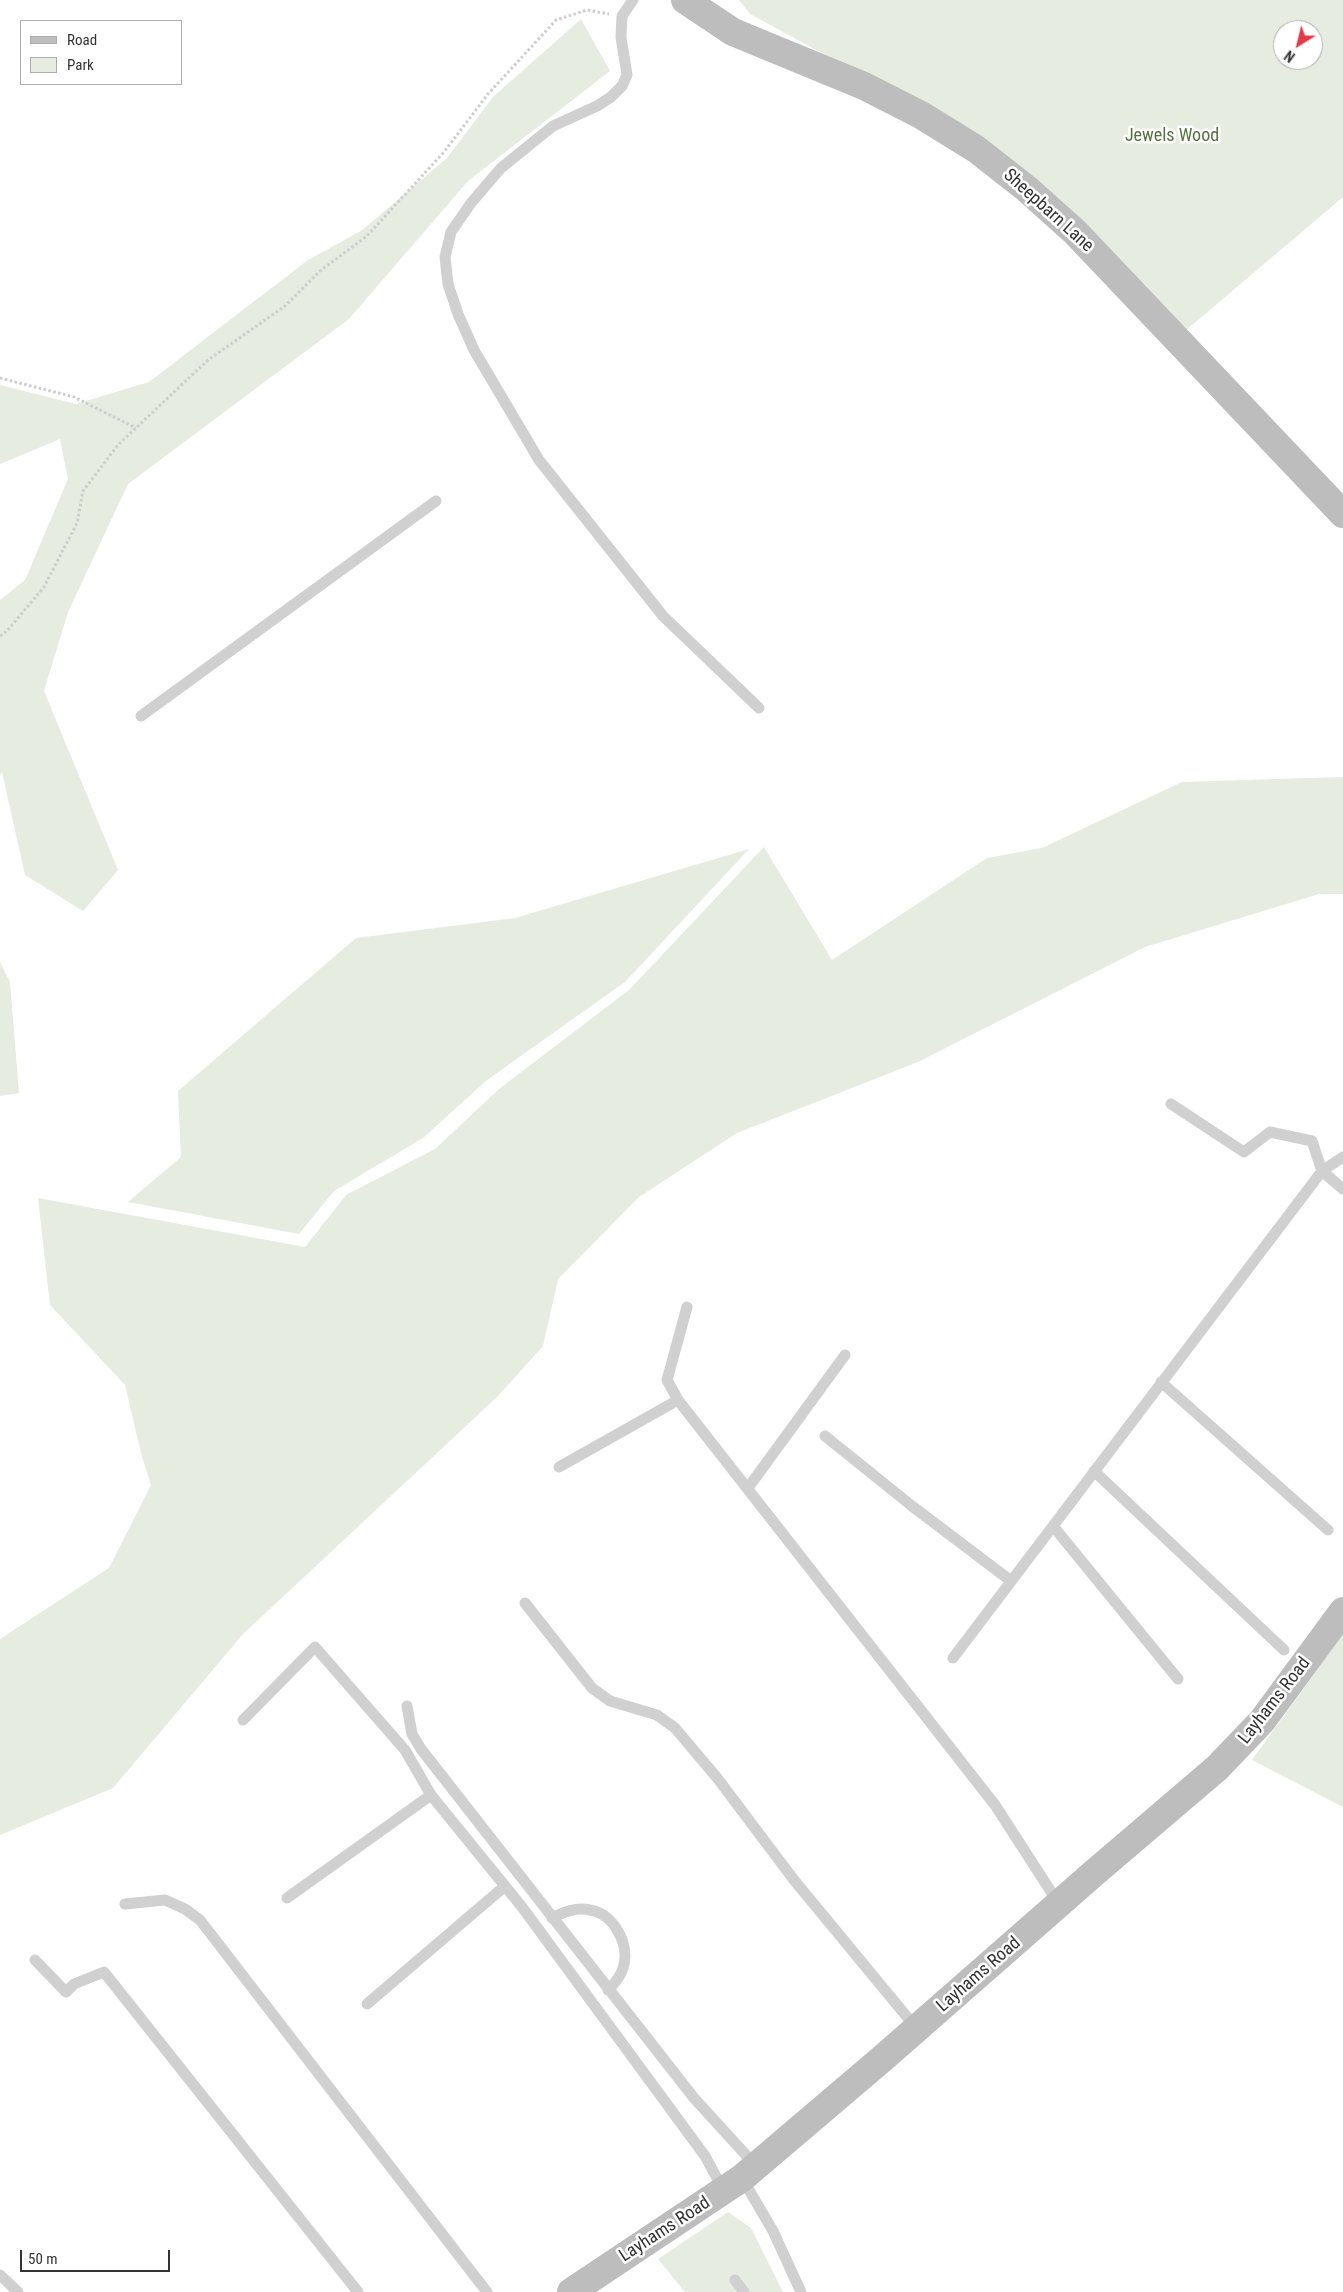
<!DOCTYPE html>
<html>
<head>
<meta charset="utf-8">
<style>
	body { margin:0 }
	#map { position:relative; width:1343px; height:2292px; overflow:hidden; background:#fff; font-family:"Roboto Condensed",sans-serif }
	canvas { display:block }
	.legend { position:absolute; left:20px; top:20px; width:162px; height:65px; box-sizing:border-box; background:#fff; border:1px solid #adadad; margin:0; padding:6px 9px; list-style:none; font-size:15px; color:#333 }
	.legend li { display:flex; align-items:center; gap:10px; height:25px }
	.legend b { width:25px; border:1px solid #adadad }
	.north { position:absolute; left:1273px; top:20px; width:50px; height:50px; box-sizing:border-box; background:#fff; border:1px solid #adadad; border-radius:50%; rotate:216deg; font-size:14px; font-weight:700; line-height:20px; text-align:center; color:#333 }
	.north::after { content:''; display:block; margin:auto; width:18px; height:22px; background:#e63946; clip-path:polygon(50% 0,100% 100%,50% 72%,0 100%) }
	.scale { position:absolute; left:20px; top:2250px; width:150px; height:22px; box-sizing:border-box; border:2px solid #333; border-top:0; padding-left:6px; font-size:15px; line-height:18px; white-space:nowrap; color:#333; -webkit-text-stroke:4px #fff; paint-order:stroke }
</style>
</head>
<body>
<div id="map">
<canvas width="1343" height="2292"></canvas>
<ul class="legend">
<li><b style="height:6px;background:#bdbdbd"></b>Road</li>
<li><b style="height:14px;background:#e6ecdf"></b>Park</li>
</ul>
<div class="north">N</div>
<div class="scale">50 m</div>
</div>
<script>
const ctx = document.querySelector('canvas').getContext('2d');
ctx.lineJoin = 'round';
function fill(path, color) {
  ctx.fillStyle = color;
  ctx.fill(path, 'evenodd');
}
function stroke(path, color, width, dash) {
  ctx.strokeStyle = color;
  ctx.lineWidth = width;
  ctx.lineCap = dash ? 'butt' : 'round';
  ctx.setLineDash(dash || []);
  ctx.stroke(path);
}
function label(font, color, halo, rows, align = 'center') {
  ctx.font = font + ' "Roboto Condensed",sans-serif';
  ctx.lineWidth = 5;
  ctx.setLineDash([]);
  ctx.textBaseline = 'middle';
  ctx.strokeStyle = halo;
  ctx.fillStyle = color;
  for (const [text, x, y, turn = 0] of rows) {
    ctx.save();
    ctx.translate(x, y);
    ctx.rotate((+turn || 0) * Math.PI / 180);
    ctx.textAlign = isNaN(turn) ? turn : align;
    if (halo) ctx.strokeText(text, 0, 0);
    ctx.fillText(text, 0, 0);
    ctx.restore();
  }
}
fill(new Path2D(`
	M 739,0 L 1343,0 L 1343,197 L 1184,332 L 982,140 L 750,14 ZM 1283,30 L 1313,30 L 1313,60 L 1283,60 Z
	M 581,19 L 610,71 L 468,181 L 349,319 L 128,484 L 68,612 L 44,691 L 118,870 L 83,911 L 25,875 L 2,772 L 0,775 L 0,600 L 25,580 L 68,479 L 60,439 L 0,464 L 0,385 L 76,404 L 149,382 L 308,260 L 361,231 L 447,158 L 493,97 Z
	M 1343,777 L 1343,894 L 1319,894 L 1145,947 L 918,1062 L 737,1133 L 639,1197 L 558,1279 L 543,1346 L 498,1396 L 243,1634 L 113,1788 L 0,1835 L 0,1639 L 109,1568 L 151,1485 L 141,1453 L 125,1385 L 50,1305 L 38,1198 L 305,1247 L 346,1195 L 435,1149 L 499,1089 L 629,990 L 764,847 L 832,960 L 987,858 L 1042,848 L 1182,782 Z
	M 749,849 L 625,982 L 487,1080 L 423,1138 L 334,1191 L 299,1234 L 128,1202 L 181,1157 L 178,1091 L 356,938 L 515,918 Z
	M 0,962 L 10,982 L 19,1093 L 0,1096 Z
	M 1343,1634 L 1343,1807 L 1252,1760 Z
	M 728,2212 L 751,2228 L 783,2292 L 685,2292 L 658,2259 Z`), '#e6ecdf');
stroke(new Path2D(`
	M 0,378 L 74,397 L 136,428
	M 0,636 L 7,631 L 44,587 L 77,523 L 83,491 L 118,445 L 208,360 L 285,306 L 320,271 L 367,236 L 444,152 L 488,94 L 556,20 L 587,10 L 609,14`), '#cdcdcd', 3, [2.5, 2.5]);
stroke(new Path2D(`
	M 633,0 L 622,16 L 621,37 L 627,75 L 622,86 L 611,97 L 597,106 L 553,126 L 501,168 L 471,203 L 451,232 L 445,257 L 448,284 L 458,314 L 474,350 L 539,460 L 663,616 L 759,708
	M 141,716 L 436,501
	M 1171,1104 L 1244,1152 L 1270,1132 L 1312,1141 L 1322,1171 L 1343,1157
	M 687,1307 L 667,1380 L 678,1400 L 995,1805 L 1059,1904
	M 1161,1382 L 1328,1530
	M 825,1436 L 912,1506 L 1011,1581
	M 559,1467 L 678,1400
	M 1094,1471 L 1284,1650
	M 748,1488 L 845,1355
	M 1053,1526 L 1178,1679
	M 525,1603 L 592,1688 L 610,1701 L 657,1715 L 675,1728 L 718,1779 L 794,1880 L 917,2029
	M 953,1658 L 1322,1171 L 1343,1189
	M 407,1706 L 412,1734 L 421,1749 L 694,2098 L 756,2166
	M 243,1720 L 315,1647 L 405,1750 L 431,1795
	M 287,1898 L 431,1795 L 522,1907 L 705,2156 L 724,2191
	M 125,1904 L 165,1900 L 185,1909 L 200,1920 L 487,2292
	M 552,1918 C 564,1912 576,1907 590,1910 C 613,1913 631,1945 623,1968 C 621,1976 614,1984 608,1990
	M 35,1960 L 66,1992 L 74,1984 L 104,1972 L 358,2292
	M 367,2004 L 505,1886
	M 742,2178 L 773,2231 L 801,2292
	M 0,2275 L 18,2292
	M 735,2280 L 744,2292`), '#d0d0d0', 11);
stroke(new Path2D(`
	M 685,0 L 733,32 L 864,86 L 921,115 L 976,149 L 1027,189 L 1075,232 L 1343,514
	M 571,2292 L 742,2178 L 883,2058 L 1094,1873 L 1217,1768 L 1262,1721 L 1343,1611`), '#bdbdbd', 28);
label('18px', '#56703f', '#fff', [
	["Jewels Wood",1172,136]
]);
label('18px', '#333', '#fff', [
	["Sheepbarn Lane",1048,211,42],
	["Layhams Road",1275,1701,-52],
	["Layhams Road",979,1975,-41],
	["Layhams Road",665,2230,-33]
]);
</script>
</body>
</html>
